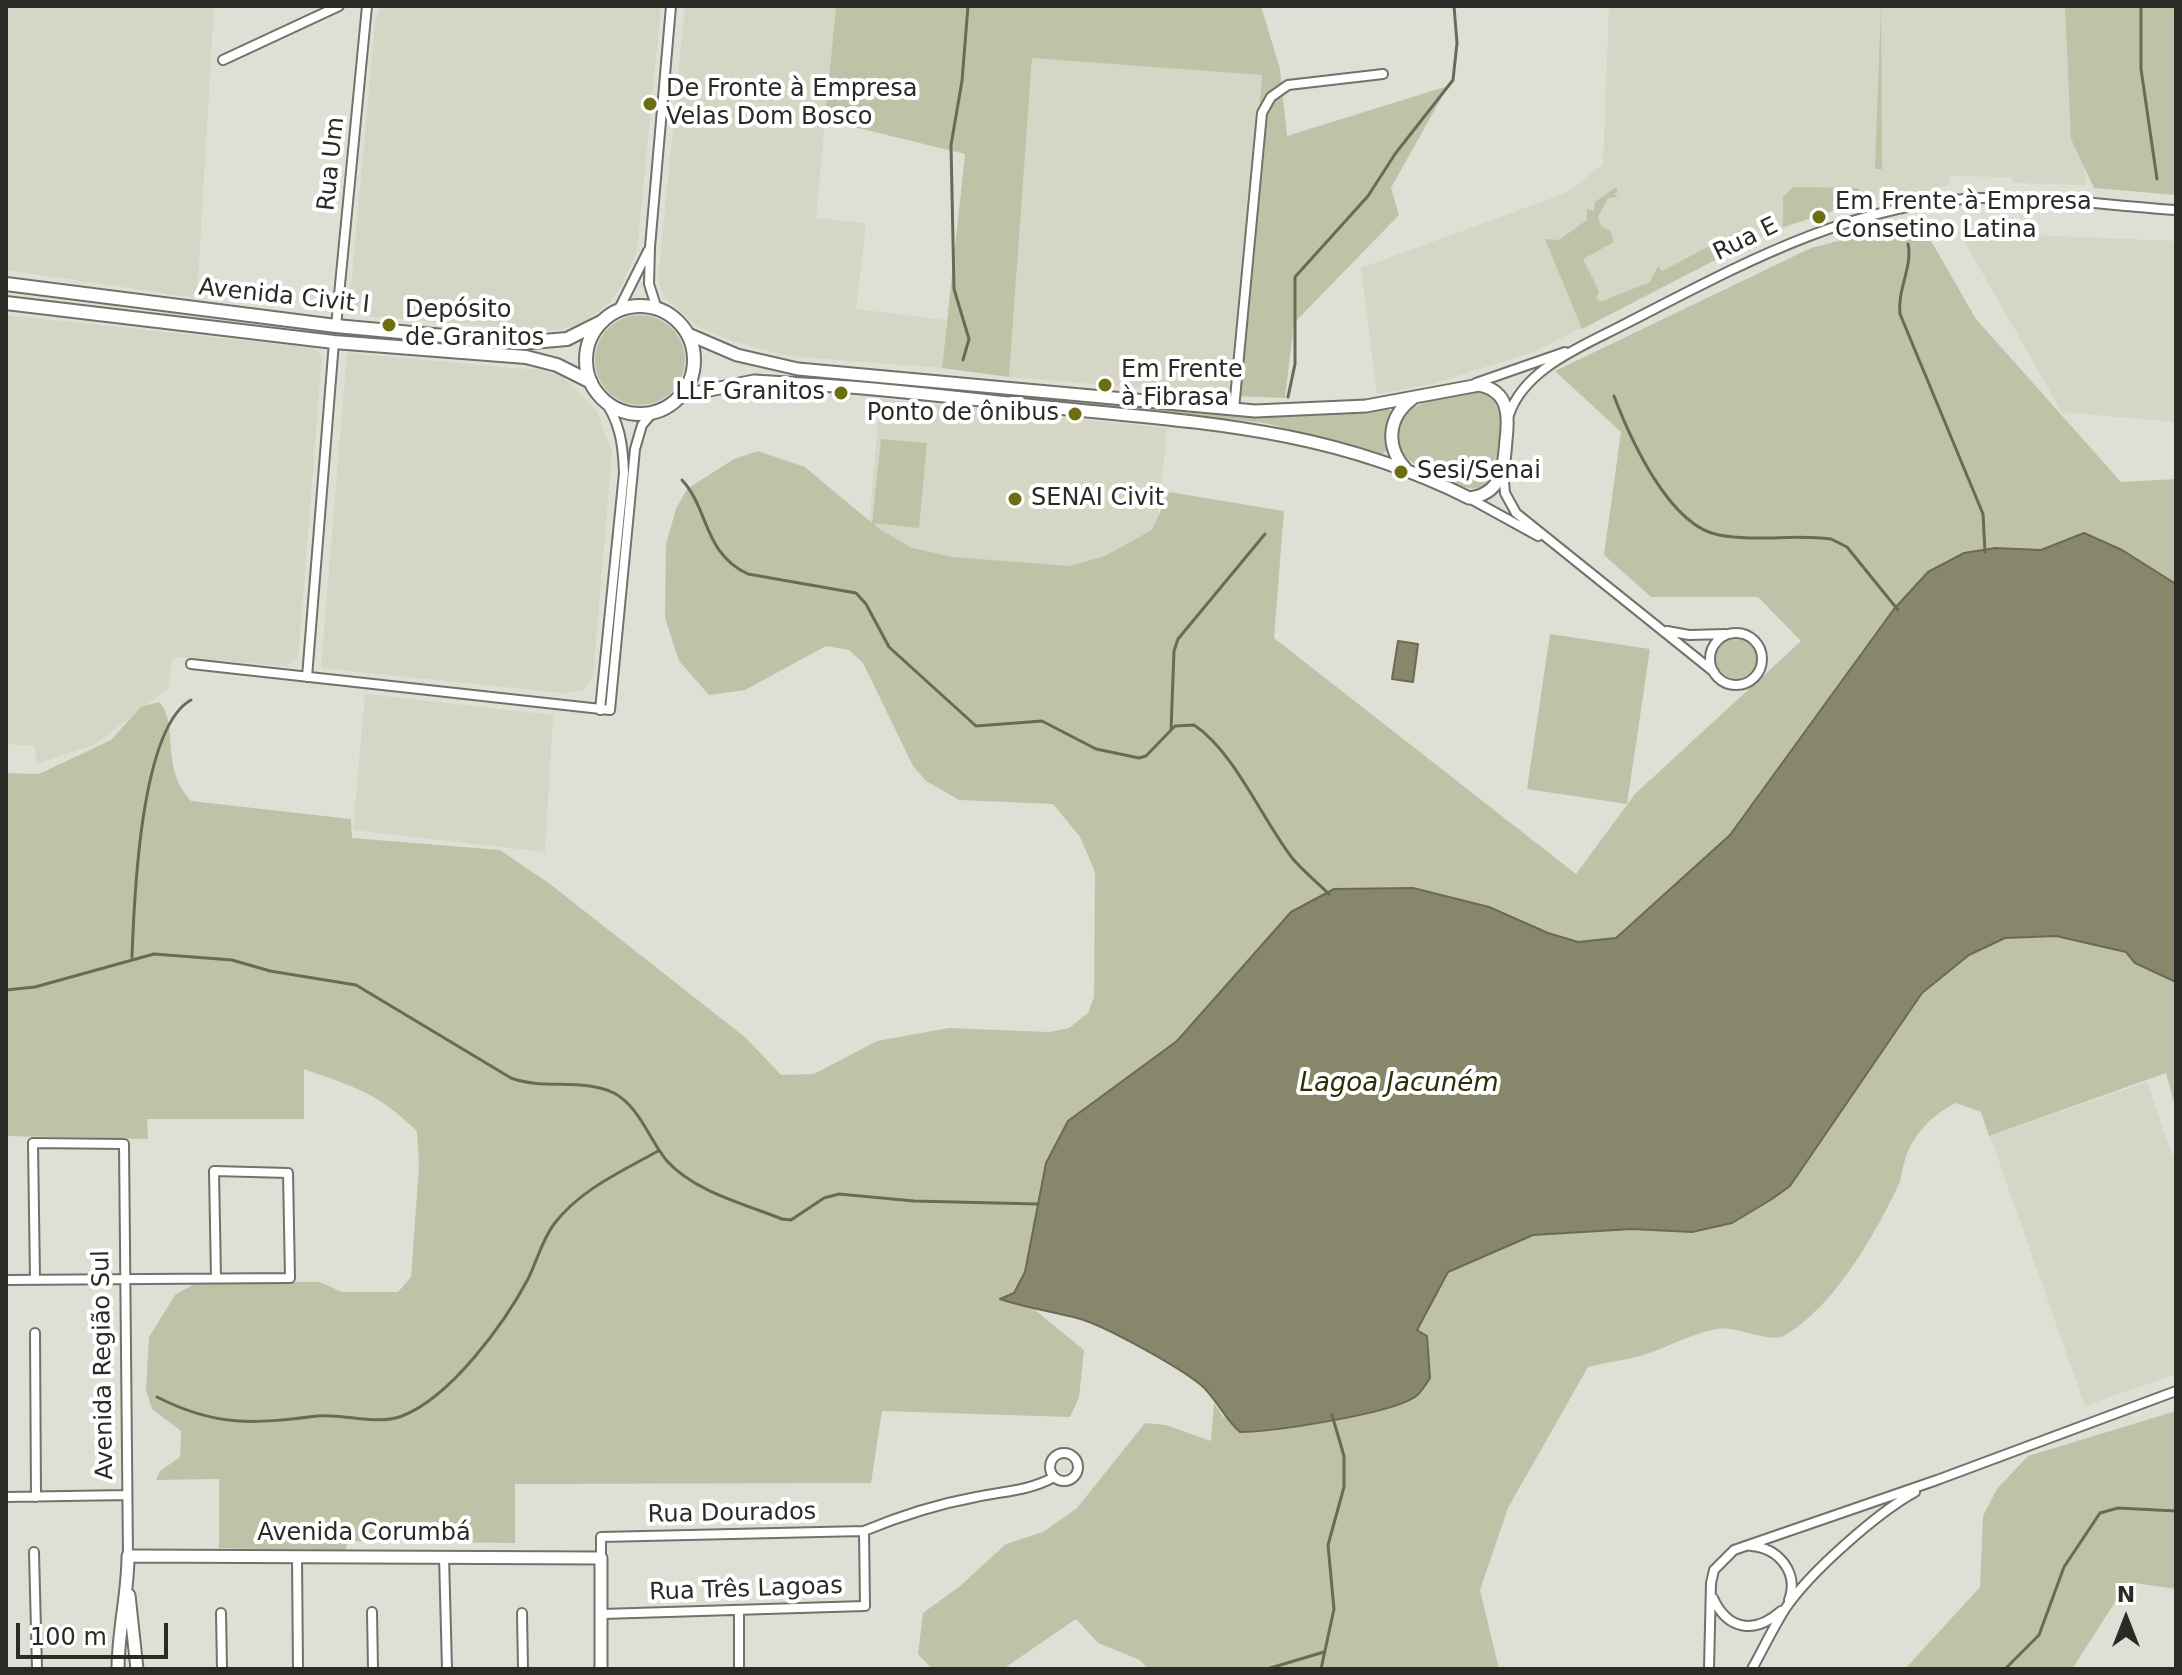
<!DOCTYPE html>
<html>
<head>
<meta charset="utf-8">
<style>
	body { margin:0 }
	#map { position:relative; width:2182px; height:1675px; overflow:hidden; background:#dfdfd6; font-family:"DejaVu Sans",sans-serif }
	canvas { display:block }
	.frame { position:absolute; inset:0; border:8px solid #2a2a26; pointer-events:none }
	.north { position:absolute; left:2086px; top:1579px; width:80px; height:80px; -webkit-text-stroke:6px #fff; paint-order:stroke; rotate:0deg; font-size:22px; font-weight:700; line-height:32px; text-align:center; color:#2a2a26 }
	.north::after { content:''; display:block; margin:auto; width:28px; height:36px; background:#2a2a26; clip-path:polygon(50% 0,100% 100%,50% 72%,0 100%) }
	.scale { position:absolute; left:16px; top:1623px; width:152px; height:36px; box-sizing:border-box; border:4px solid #2a2a26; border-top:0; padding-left:10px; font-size:24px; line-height:28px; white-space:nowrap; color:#2a2a26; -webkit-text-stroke:6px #fff; paint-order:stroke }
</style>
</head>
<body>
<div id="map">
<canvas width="2182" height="1675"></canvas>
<div class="frame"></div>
<div class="north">N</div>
<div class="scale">100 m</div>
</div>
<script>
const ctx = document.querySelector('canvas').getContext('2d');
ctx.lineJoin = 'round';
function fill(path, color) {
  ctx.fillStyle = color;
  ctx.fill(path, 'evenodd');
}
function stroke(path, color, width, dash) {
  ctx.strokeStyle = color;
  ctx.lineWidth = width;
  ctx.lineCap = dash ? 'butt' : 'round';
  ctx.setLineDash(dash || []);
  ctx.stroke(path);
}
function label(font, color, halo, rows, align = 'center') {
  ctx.font = font + ' "DejaVu Sans",sans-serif';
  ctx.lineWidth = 8;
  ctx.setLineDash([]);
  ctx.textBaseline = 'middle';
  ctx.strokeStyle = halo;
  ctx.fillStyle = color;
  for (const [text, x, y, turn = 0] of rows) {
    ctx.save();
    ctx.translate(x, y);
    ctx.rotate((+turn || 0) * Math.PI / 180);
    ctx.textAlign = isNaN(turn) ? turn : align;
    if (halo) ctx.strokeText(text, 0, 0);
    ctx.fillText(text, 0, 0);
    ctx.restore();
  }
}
fill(new Path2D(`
	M 6,6 L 214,6 L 197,298 L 6,270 Z
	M 381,6 L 661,6 L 637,251 L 622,285 L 608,304 L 588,319 L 573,327 L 545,331 L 363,316 L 350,297 L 375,23 Z
	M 685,6 L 836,6 L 816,218 L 866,223 L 856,309 L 946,320 L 942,368 L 788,356 L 733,341 L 698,327 L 664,297 L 658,280 Z
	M 1609,6 L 2077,6 L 2085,185 L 2014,183 L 2010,177 L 1949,176 L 1948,186 L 1838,208 L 1757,238 L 1536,351 L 1432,384 L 1377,394 L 1361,268 L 1566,193 L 1603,164 Z
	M 1032,57 L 1262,75 L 1236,396 L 1009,377 Z
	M 1959,232 L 2176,241 L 2176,422 L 2062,412 Z
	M 6,315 L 314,348 L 322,356 L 298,658 L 286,666 L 173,657 L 168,689 L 94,745 L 36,764 L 35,746 L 6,744 Z
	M 347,353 L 539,370 L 562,376 L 596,410 L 612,451 L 593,676 L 583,690 L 562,693 L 321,668 Z
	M 880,399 L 1167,428 L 1149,600 L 865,570 Z
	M 365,694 L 553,715 L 545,852 L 353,830 Z
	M 2147,1082 L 2176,1166 L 2176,1374 L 2085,1406 L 1990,1136 Z`), '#d5d6c5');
fill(new Path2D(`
	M 836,6 L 1261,6 L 1280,69 L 1287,136 L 1448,86 L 1391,188 L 1399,215 L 1294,323 L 1285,398 L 1236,396 L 1262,75 L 1032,58 L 1009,377 L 942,368 L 965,154 L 825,120 Z
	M 1881,6 L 1882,169 L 1875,169 Z
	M 2065,6 L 2176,6 L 2176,195 L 2094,188 L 2071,139 Z
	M 1616,187 L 1618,191 L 1614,194 L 1618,197 L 1608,198 L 1598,217 L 1601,226 L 1610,231 L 1614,242 L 1583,259 L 1599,291 L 1596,298 L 1600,302 L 1650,282 L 1658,266 L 1662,271 L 1748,226 L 1748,243 L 1582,329 L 1545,239 L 1559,240 L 1587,220 L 1587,209 L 1594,211 L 1595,202 Z
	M 1793,187 L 1858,188 L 1862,202 L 1783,227 L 1783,197 Z
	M 1919,220 L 1976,319 L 2121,482 L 2176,479 L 2176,584 L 2122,550 L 2084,533 L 2041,550 L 1995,548 L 1928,572 L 1894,609 L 1730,835 L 1616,938 L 1578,942 L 1548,933 L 1489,907 L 1413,888 L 1334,889 L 1291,912 L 1177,1041 L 1068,1121 L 1046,1163 L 1025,1272 L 1014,1293 L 1084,1350 L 1079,1397 L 1070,1417 L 882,1411 L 871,1483 L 515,1484 L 515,1543 L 347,1541 L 346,1551 L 219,1548 L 219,1479 L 156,1480 L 160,1471 L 180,1457 L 181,1431 L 152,1409 L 146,1390 L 149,1337 L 175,1295 L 196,1283 L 235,1282 L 320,1282 L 342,1292 L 398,1292 L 411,1277 L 419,1166 L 417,1131 C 375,1091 356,1088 304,1069 L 304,1119 L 147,1119 L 148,1139 L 6,1136 L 6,773 L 39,774 L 111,740 L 141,707 L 159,702 C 180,724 159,766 191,801 L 351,819 L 352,838 L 500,850 L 550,884 L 746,1038 L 781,1075 L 814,1074 L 877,1041 L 949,1028 L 1049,1032 L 1069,1028 L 1088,1013 L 1094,997 L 1095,872 L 1080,837 L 1053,804 L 959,800 L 926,781 L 913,766 L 863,663 L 849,650 L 826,646 L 745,690 L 709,695 L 679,661 L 665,618 L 666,544 L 676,509 L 687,489 L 734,459 L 758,451 L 805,467 L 872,523 L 881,439 L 927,443 L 919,528 L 874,523 L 878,528 L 912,548 L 952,557 L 1070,566 L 1105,556 L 1152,530 L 1169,492 L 1284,511 L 1274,638 L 1576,874 L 1635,794 L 1801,641 L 1758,597 L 1651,597 L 1604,555 L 1621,432 L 1555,371 L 1811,248 Z
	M595 360a45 45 0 1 1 90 0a45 45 0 1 1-90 0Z
	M 1471,390 C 1484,390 1496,395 1501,407 C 1505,418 1501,433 1500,444 C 1496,481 1487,500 1447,481 C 1426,470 1390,459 1398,427 C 1400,420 1405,412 1412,408 C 1429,399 1453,396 1471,390 Z
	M 1088,401 C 1193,412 1282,422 1388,408 L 1392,413 L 1385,432 L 1386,451 L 1382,454 L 1265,423 L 1088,405 Z
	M 1550,634 L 1650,649 L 1627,804 L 1527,789 Z
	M1713 659a23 23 0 1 1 46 0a23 23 0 1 1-46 0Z
	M 2056,936 L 2126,952 L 2135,963 L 2176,982 L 2176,1110 L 2166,1073 L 1989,1136 L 1981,1112 L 1956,1103 C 1933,1114 1913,1134 1905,1160 C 1902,1168 1902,1176 1899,1184 C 1876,1233 1835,1305 1787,1334 C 1769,1346 1742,1325 1717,1329 C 1689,1334 1663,1350 1636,1357 C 1620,1361 1603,1363 1588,1367 L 1508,1508 L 1480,1590 L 1499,1669 L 1148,1669 L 1140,1660 L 1098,1643 L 1076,1619 L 1003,1669 L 932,1669 L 918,1654 L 923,1613 L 960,1586 L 1006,1544 L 1043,1532 L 1077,1508 L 1145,1423 L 1166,1425 L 1211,1441 L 1214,1403 L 1223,1417 L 1293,1425 L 1356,1416 L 1417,1330 L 1448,1272 L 1533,1235 L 1632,1229 L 1692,1232 L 1772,1199 L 1790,1186 L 1922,993 L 1969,955 L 2005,938 Z
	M 2176,1411 L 2176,1589 L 2128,1582 L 2072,1669 L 1905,1669 L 1980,1587 L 1983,1516 L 1997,1489 L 2028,1456 Z`), '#c0c2a8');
const water = new Path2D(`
	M 2084,533 L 2122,550 L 2176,584 L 2176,982 L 2135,963 L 2126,952 L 2056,936 L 2005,938 L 1969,955 L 1922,993 L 1790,1186 L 1772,1199 L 1732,1223 L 1692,1232 L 1632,1229 L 1533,1235 L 1448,1272 L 1417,1330 L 1427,1336 L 1430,1378 C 1426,1384 1421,1393 1415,1397 C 1390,1414 1272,1432 1240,1432 C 1224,1418 1216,1398 1201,1385 C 1179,1367 1104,1325 1077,1318 C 1051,1311 1026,1308 1000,1299 L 1014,1293 L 1025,1272 L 1046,1163 L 1068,1121 L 1177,1041 L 1291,912 L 1334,889 L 1413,888 L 1489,907 L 1548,933 L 1578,942 L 1616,938 L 1730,835 L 1894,609 L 1928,572 L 1964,553 L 1995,548 L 2041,550 Z
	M 1398,641 L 1418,644 L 1413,682 L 1392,679 Z`);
fill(water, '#86876b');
stroke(water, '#6a6b56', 2);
stroke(new Path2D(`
	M 2141,6 L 2141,69 L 2157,179
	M 1908,244 C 1913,266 1897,290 1900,314 L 1983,514 L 1985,552
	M 963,360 L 969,339 L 954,289 L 951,145 L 962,81 L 968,6
	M 1614,396 C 1630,438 1669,526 1719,535 C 1756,542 1794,534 1831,539 L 1847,547 L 1898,610
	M 1288,397 L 1295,364 L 1295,277 L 1368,196 L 1395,154 L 1453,80 L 1457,43 L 1454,6
	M 682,480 C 709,509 703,553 748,574 L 856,593 L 866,604 L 889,647 L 976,726 L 1042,721 L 1096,749 L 1139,758 L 1146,756 L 1175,726 L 1194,725 C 1234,751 1263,821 1293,859 C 1304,872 1317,882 1329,894
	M 1171,730 L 1174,651 L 1178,639 L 1265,534
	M 132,957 C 134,901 140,728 191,700
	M 6,990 L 35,987 L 154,954 L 232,960 L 270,971 L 356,985 L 511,1078 C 543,1090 583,1078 614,1093 C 639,1106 650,1141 667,1161 C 695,1192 745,1204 782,1219 L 791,1220 L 824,1198 L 839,1194 L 914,1201 L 1038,1204
	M 157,1397 C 216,1427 253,1424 317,1416 C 344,1413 376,1426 402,1416 C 451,1397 504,1324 528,1279 C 537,1261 542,1240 554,1224 C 581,1189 621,1172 658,1151
	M 1267,1669 L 1324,1652
	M 1321,1669 L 1334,1609 L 1328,1545 L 1344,1487 L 1344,1456 L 1332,1415
	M 2005,1669 L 2039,1635 L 2064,1567 L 2100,1513 L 2118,1508 L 2176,1511`), '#6a6b56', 3);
const minor = new Path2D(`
	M 223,60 L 339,6
	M 657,309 L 649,284 L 650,247 L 671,6
	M 618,311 L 648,251
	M 336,326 L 367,6
	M 1476,383 L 1565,352
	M 1234,409 L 1262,113 L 1271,97 L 1288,85 L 1383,74
	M 1509,415 C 1524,368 1585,345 1625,324 C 1740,265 1850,203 1982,198 C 2047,196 2112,206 2176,210
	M 1503,471 L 1505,493 L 1516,513 L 1714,672
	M 1469,498 L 1538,536
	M 1667,631 L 1689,635 L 1725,634
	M1710 659a26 26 0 1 1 52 0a26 26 0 1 1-52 0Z
	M 191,664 L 610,710 L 635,449 L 642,425 L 653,412
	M 307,677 L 334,342
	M 600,710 L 624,473 C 623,444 620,421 602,397
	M 35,1279 L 33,1143 L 124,1144 L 128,1556
	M 6,1280 L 290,1278 L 288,1173 L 214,1171 L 216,1278
	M 35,1333 L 36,1497
	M1050 1467a14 14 0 1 1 28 0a14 14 0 1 1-28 0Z
	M 6,1497 L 127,1495
	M 1751,1546 C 1779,1548 1799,1573 1789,1600
	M 34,1552 L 37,1669
	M 297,1556 L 298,1669
	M 444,1556 L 447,1669
	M 601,1558 L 601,1537 L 864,1531 C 900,1516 938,1504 976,1497 C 1004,1491 1029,1491 1054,1477
	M 1713,1598 C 1728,1631 1755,1634 1781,1611
	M 372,1612 L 373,1669
	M 221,1613 L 222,1669
	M 522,1613 L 523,1669
	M 602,1614 L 865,1606 L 864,1531
	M 739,1669 L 739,1612
	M 1709,1669 L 1711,1583 L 1714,1570 L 1734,1550 L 1937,1480 L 2176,1391
	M 1752,1669 C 1763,1649 1773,1628 1785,1609 C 1810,1572 1877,1513 1915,1492`);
const tertiary = new Path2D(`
	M 680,396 L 754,381 L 803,384 C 888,388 972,400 1057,408 C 1206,423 1331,429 1469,498 C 1502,494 1504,468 1506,440 C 1509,415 1509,391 1479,385 L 1366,406 L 1255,411 L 798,369 L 737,355 L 688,334
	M 1405,468 C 1385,446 1388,417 1412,399
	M 129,1595 L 137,1669
	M 118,1669 C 118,1631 128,1594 128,1556 L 601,1558 L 601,1669`);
const secondary = new Path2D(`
	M 6,284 L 336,326 L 520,343 L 567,339 L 603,321
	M 6,303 L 334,342 L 526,357 L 557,365 L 591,382
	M586 360a54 54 0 1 1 108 0a54 54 0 1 1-108 0Z`);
stroke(minor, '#72726a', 12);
stroke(tertiary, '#72726a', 15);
stroke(secondary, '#72726a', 16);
stroke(minor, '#fff', 8);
stroke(tertiary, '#fff', 11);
stroke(secondary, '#fff', 12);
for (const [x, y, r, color] of [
	[650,104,8,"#6d6e11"],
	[1819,217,8,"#6d6e11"],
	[389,325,8,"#6d6e11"],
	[1105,385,8,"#6d6e11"],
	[841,393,8,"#6d6e11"],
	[1075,414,8,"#6d6e11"],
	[1401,472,8,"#6d6e11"],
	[1015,499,8,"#6d6e11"]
]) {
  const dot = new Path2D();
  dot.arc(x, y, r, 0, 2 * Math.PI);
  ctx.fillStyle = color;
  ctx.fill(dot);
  stroke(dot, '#fff', 3);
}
label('24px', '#2a2a26', '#fff', [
	["De Fronte à Empresa",666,90],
	["Velas Dom Bosco",666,118],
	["Em Frente à Empresa",1835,203],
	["Consetino Latina",1835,231],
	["Depósito",405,311],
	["de Granitos",405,339],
	["Em Frente",1121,371],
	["à Fibrasa",1121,399],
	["LLF Granitos",825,393,"right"],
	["Ponto de ônibus",1059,414,"right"],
	["Sesi/Senai",1417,472],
	["SENAI Civit",1031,499]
], 'left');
label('24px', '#2a2a26', '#fff', [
	["Rua Um",332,164,-84],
	["Rua E",1746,240,-26],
	["Avenida Civit I",284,297,6],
	["Avenida Região Sul",104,1365,-91],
	["Rua Dourados",732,1514,-1],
	["Avenida Corumbá",364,1534],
	["Rua Três Lagoas",746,1590,-2]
]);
label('italic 26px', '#2d2d06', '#fff', [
	["Lagoa Jacuném",1399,1084]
]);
</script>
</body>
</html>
